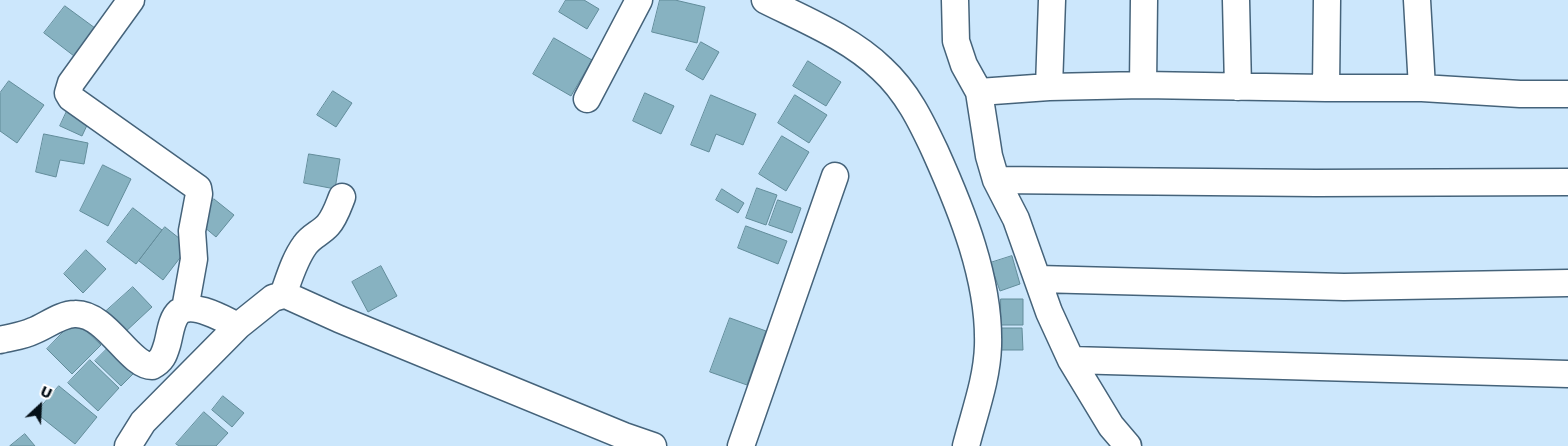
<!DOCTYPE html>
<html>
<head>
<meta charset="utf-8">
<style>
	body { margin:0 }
	#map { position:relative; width:1568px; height:446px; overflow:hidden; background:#cce7fc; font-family:"DejaVu Sans",sans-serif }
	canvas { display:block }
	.north { position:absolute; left:15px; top:381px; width:50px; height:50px; -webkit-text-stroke:4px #fff; paint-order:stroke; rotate:25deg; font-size:14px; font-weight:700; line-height:20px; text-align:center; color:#051018 }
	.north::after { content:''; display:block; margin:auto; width:18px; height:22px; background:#051018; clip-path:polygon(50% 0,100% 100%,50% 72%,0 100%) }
</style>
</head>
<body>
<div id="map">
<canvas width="1568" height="446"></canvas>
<div class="north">U</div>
</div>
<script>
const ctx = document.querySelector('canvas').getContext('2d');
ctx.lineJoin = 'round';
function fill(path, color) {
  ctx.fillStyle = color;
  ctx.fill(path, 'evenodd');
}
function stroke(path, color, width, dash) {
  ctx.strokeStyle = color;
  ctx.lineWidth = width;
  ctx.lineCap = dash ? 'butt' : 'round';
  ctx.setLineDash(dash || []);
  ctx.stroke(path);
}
const building = new Path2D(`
	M 566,0 L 584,0 L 599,9 L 587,29 L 559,12 Z
	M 660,0 L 675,0 L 705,7 L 697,43 L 652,32 Z
	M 65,6 L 95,28 L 74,56 L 44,33 Z
	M 554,38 L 592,60 L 571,96 L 533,74 Z
	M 701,42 L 719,52 L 703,80 L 686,70 Z
	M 808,61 L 841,82 L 826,106 L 793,86 Z
	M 9,81 L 44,105 L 17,143 L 0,131 L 0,93 Z
	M 333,91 L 352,103 L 336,127 L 317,115 Z
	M 645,93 L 674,106 L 661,134 L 633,121 Z
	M 711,95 L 756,114 L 743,145 L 716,134 L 709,152 L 691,145 Z
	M 795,95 L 827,115 L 809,143 L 778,123 Z
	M 67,111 L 89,121 L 82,136 L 60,126 Z
	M 44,134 L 88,143 L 84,164 L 60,160 L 56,177 L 36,172 Z
	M 782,136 L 809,152 L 786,191 L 759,174 Z
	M 309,154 L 340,159 L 335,189 L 304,183 Z
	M 103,165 L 131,179 L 108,226 L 80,211 Z
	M 757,188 L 777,195 L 766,225 L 746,218 Z
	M 722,189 L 744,203 L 738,213 L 716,200 Z
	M 214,199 L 234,215 L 216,237 L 197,221 Z
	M 778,200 L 801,208 L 792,233 L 769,225 Z
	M 133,208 L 162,230 L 136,264 L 107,242 Z
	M 746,226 L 787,241 L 778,264 L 738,248 Z
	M 165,227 L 189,246 L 163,280 L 139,261 Z
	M 86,250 L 106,269 L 83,293 L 64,274 Z
	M 1012,256 L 1020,284 L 1000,291 L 990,263 Z
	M 381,266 L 397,296 L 368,312 L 352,282 Z
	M 133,287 L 152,307 L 123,334 L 104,313 Z
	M 1001,299 L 1023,299 L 1023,325 L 1001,325 Z
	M 730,318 L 766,331 L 747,385 L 710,372 Z
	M 75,320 L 101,345 L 72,374 L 47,349 Z
	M 1001,328 L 1022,328 L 1023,350 L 1001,350 Z
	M 112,344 L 138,369 L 121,386 L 95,361 Z
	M 90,360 L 119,388 L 98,411 L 68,383 Z
	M 59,386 L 97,417 L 75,444 L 36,413 Z
	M 223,396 L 244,413 L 232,427 L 212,410 Z
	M 204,412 L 228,433 L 216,446 L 179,446 L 176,444 Z
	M 25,434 L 35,446 L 10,446 Z`);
fill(building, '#87b2c1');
stroke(building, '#628c9a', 1);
const minor = new Path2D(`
	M 131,0 L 71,83 L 68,93 L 71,98 L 198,188 L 199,194 L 192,231 L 194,259 L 185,309
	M 765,0 C 805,20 850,38 882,69 C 907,92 921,121 935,151 C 962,211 990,280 988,346 C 987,380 974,414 966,446
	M 955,0 L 956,41 L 964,65 L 979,92 L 989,156 L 996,180 L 1016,219 L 1049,312 L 1071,360 L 1111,426 L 1128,446
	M 1236,0 L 1238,87
	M 1417,0 L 1422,88
	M 1143,85 L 1144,0
	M 1049,87 L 1052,0
	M 1326,88 L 1327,0
	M 979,92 L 1049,87 L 1143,85 L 1326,88 L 1422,88 L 1520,94 L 1568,94
	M 587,99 L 639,0
	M 996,180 L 1316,183 L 1568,182
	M 1038,279 L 1344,287 L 1568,283
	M 283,295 C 289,279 294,260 305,245 C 311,236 321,233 328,225 C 335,217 338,207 342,197
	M 0,340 C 11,337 23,336 33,331 C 46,326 61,314 75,314 C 107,313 129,366 152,366 C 162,361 164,355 167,345 C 170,335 171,319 179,312 C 193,301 225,320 238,326
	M 1071,360 L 1568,374
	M 128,446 L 143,422 L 238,326 L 273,298 L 283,295 L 288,296 L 339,319 L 624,436 L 653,446
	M 741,446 L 835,176`);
stroke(minor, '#45637a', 29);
stroke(minor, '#fff', 26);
</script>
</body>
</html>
